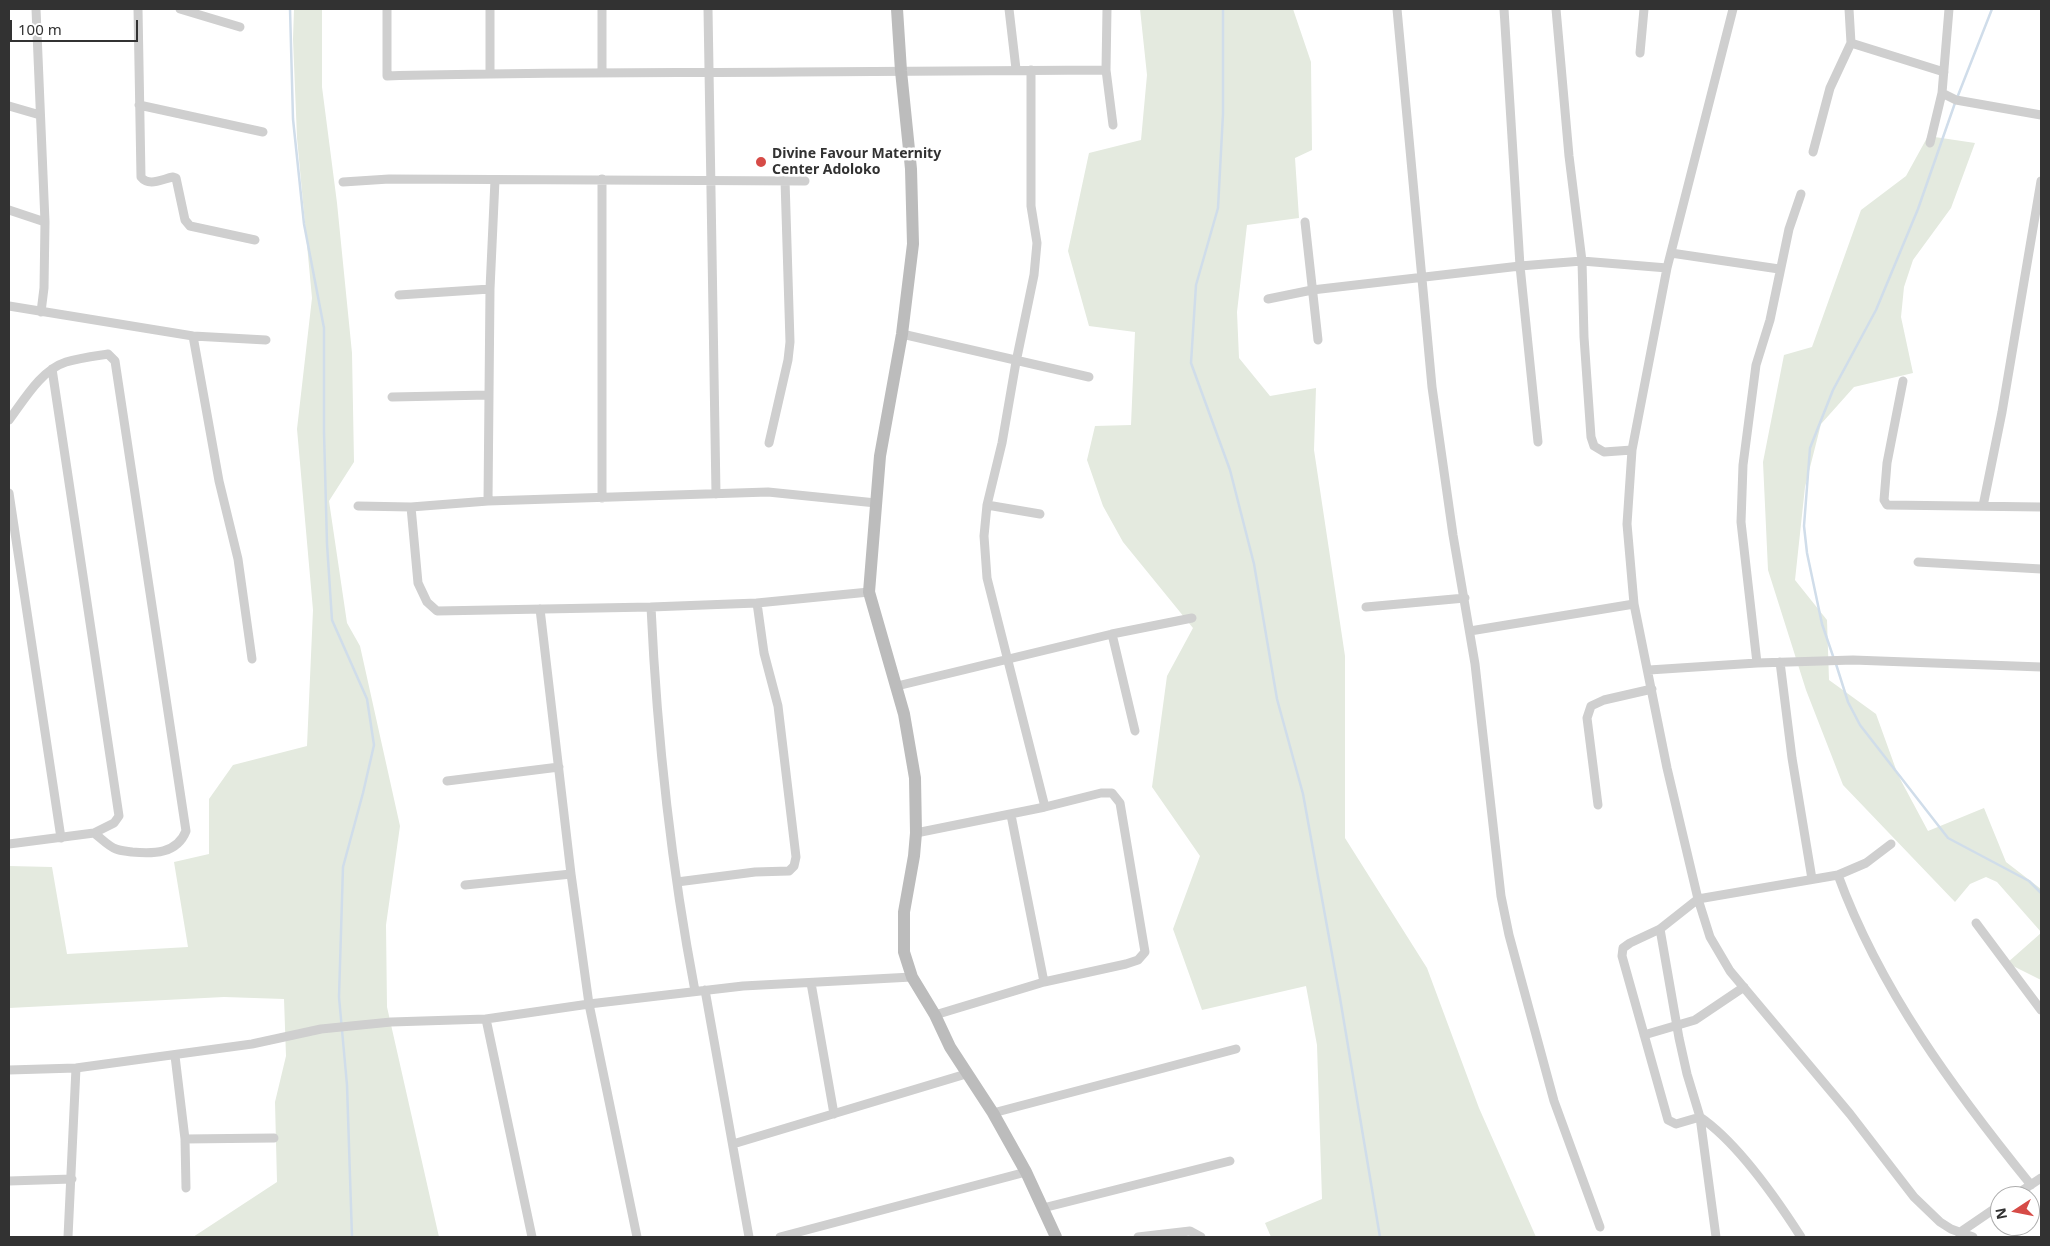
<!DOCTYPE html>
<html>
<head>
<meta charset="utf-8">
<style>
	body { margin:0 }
	#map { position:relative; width:2050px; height:1246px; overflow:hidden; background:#fff; font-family:"Noto Sans",sans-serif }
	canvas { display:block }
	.frame { position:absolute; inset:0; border:10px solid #323232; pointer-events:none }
	.north { position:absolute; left:1990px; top:1186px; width:50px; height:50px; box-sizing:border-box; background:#fff; border:1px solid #adadad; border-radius:50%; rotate:259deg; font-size:14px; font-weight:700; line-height:20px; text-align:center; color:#323232 }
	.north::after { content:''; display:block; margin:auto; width:18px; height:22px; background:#d64b47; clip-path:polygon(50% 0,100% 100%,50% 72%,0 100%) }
	.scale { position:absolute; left:10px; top:20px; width:128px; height:22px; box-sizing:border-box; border:2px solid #323232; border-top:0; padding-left:6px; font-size:15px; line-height:18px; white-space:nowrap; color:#323232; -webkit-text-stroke:4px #fff; paint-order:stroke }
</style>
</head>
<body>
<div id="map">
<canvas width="2050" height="1246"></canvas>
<div class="frame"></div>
<div class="north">N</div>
<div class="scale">100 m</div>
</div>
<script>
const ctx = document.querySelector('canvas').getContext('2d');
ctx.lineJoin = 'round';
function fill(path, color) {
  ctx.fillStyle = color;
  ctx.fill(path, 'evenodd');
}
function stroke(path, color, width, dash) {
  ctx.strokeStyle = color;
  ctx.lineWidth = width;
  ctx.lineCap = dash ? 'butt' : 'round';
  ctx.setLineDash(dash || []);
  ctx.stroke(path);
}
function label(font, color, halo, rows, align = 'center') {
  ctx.font = font + ' "Noto Sans",sans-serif';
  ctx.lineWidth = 5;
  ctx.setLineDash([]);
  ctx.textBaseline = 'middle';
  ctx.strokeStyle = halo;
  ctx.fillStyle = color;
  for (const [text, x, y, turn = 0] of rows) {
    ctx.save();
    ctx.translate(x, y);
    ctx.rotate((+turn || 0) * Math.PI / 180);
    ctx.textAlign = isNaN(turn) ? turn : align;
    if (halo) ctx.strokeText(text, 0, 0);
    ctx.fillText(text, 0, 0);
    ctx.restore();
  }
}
fill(new Path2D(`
	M 294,9 L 322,9 L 322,87 L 337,203 L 352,353 L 354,462 L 329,501 L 347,623 L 360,646 L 400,826 L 386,925 L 387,1007 L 439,1237 L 193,1237 L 277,1182 L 275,1102 L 286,1056 L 284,999 L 224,997 L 9,1008 L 9,866 L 52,867 L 67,954 L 188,947 L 174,862 L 209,854 L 209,799 L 233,765 L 307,746 L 313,610 L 297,429 L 312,298 L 297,138 L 293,39 Z
	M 1140,9 L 1293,9 L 1311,62 L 1312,150 L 1295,158 L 1299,218 L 1247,225 L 1237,312 L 1239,358 L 1270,396 L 1316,388 L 1314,450 L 1345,656 L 1345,838 L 1427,968 L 1479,1108 L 1536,1237 L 1271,1237 L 1265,1223 L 1322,1199 L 1317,1045 L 1306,986 L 1202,1010 L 1173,929 L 1200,856 L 1152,787 L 1167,676 L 1193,628 L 1123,542 L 1103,506 L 1087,460 L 1095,426 L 1131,425 L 1135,332 L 1089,326 L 1068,251 L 1089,153 L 1141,140 L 1147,75 Z
	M 1928,136 L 1975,143 L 1951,208 L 1913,260 L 1904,287 L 1901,317 L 1913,373 L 1854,387 L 1821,424 L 1805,487 L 1795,580 L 1827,620 L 1829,680 L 1876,714 L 1898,775 L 1928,831 L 1984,808 L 2006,862 L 2041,889 L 2041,932 L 1997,882 L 1986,877 L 1970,884 L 1955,902 L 1843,785 L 1806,690 L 1768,570 L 1763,462 L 1784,355 L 1812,347 L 1861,210 L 1906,176 Z
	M 2041,933 L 2041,980 L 2007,963 Z`), '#e4eadf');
stroke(new Path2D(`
	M 290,9 L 293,119 L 304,224 L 324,328 L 324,432 L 327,544 L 332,620 L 367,699 L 374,745 L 363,793 L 343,867 L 339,997 L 347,1085 L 352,1237
	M 1223,9 L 1223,114 L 1218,208 L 1196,285 L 1191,363 L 1230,470 L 1254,564 L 1277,699 L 1303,794 L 1340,998 L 1380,1237
	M 1957,98 L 1992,9
	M 1834,659 L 1822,624 L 1807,553 L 1804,526 L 1810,448 L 1833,390 L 1876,310 L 1918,209 L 1955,103
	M 1836,664 L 1848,702 L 1860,725 L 1948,838 L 2029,881 L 2041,893`), '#d0ddea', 2.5);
stroke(new Path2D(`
	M 36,9 L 45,222 L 44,288 L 41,312
	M 138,9 L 141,177 C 149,187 162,179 173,177 L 176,178 L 185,220 L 190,226 L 255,240
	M 180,9 L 240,27
	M 387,9 L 387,76 C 523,72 659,73 796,72 C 899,71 1002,70 1106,70
	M 708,9 L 716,494
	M 1009,9 L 1016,69
	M 1107,9 L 1106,70 L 1113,125
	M 1397,9 L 1432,387 L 1453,535 L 1475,664 L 1501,896 L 1509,935 L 1554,1101 L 1600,1227
	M 1504,9 L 1520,266 L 1538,442
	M 1556,9 L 1569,156 L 1582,261 L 1584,337 L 1591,437 L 1594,446 L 1604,452 L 1632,450
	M 1733,9 L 1667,268 L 1632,450 L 1627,524 L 1634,604 L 1667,768 L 1698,899 L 1710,937 L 1730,971 L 1850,1114 L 1914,1197 L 1940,1222 L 1951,1229 L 1973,1237
	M 1851,43 L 1944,72
	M 1640,53 L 1644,9
	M 1031,70 L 1031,206 L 1037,243 L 1034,275 L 1016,362 L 1002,443 L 987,505 L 984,536 L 987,578 L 1045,807
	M 602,72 L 602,9
	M 490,73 L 490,9
	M 1942,93 L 1956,100 L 2041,115
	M 139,105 L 263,132
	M 9,106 L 40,115
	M 1930,143 L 1942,93 L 1949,9
	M 1813,152 L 1830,88 L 1851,43 L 1849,9
	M 343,182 L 389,179 L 805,181
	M 9,210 L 45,222
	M 1305,222 L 1318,340
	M 1671,253 L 1779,269
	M 399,295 L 490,289
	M 1268,299 L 1312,290 L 1520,266 L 1582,261 L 1667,268
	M 9,306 L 193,336 L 266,340
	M 902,334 L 1089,377
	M 193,336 L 219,481 L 238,559 L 252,659
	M 52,369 L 119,816 L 114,823 L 94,833
	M 1903,381 L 1887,463 L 1884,500 L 1887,505 L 2041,507
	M 392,397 L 489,395
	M 9,420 C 24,400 41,370 66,362 C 79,358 95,356 108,354 L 115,361 L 186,831 C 177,854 153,854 132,852 C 127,851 121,851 116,849 C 108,846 101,838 94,833 L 9,844
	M 769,443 L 788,360 L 790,342 L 785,180
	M 9,493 L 61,838
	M 602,498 L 602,179
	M 488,501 L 490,289 L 495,180
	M 987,505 L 1040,514
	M 358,506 L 411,507 L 488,501 L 768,492 L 876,503
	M 1983,506 L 2002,412 L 2041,181
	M 411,507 L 418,583 L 427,602 L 437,611 L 651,607 L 757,603 L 869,592
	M 1918,562 L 2041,569
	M 651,607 C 657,736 671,865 695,991
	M 1366,607 L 1465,598
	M 540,609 L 571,874 L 589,1004 L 637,1237
	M 1470,631 L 1634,604
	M 1112,634 L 1135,731
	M 1780,662 L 1792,758 L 1812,879
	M 1757,663 L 1741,522 L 1743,465 L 1756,365 L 1770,320 L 1789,229 L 1801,194
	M 1649,670 L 1757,663 L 1853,660 L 2041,667
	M 897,686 L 1112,634 L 1192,618
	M 447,781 L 559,767
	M 1598,805 L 1587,718 L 1591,706 L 1604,700 L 1652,689
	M 1011,815 L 1044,982
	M 916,833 L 1045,807 L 1101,793 L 1112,793 L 1120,803 L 1145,952 L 1138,960 L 1126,964 L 1044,982 L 935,1015
	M 1838,875 C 1880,990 1954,1090 2031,1185
	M 677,882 L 755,872 L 789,871 L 794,866 L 796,857 L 778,706 L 764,653 L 757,603
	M 465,885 L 571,874
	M 1976,923 L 2041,1010
	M 1660,929 L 1679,1038 L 1687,1074 L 1700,1117 L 1716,1237
	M 811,983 L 834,1114
	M 705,990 L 749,1237
	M 486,1019 L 532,1237
	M 1644,1035 L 1695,1020 L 1744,987
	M 175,1056 L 185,1139 L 186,1188
	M 9,1070 L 76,1068 L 252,1044 L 321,1029 L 391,1022 L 486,1019 L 589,1004 L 743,986 L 912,977
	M 993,1113 L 1236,1049
	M 185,1139 L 274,1138
	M 733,1144 L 966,1074
	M 9,1181 L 72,1179
	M 2014,1196 L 2041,1178
	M 1043,1208 L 1230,1161
	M 1959,1233 L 2000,1205
	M 68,1237 L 76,1068
	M 780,1237 L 1026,1172
	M 1138,1237 L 1190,1231 L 1201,1237
	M 1801,1237 C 1776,1198 1738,1143 1700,1117 L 1676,1124 L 1668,1120 L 1622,956 L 1623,948 L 1630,943 L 1660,929 L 1698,899 L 1838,875 L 1866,863 L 1891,844`), '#cfcfcf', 9);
stroke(new Path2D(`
	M 897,9 L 901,71 L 911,169 L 913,244 L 902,334 L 880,456 L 869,592 L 904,714 L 915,778 L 916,833 L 914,856 L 904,912 L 904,952 L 912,977 L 935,1015 L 950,1047 L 993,1113 L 1026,1172 L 1056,1237`), '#bcbcbc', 12);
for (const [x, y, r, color] of [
	[761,162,6,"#d64b47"]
]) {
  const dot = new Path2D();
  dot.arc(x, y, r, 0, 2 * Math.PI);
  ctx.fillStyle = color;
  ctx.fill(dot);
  stroke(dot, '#fff', 2);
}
label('bold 14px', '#323232', '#fff', [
	["Divine Favour Maternity",772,154],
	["Center Adoloko",772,170]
], 'left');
</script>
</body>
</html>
